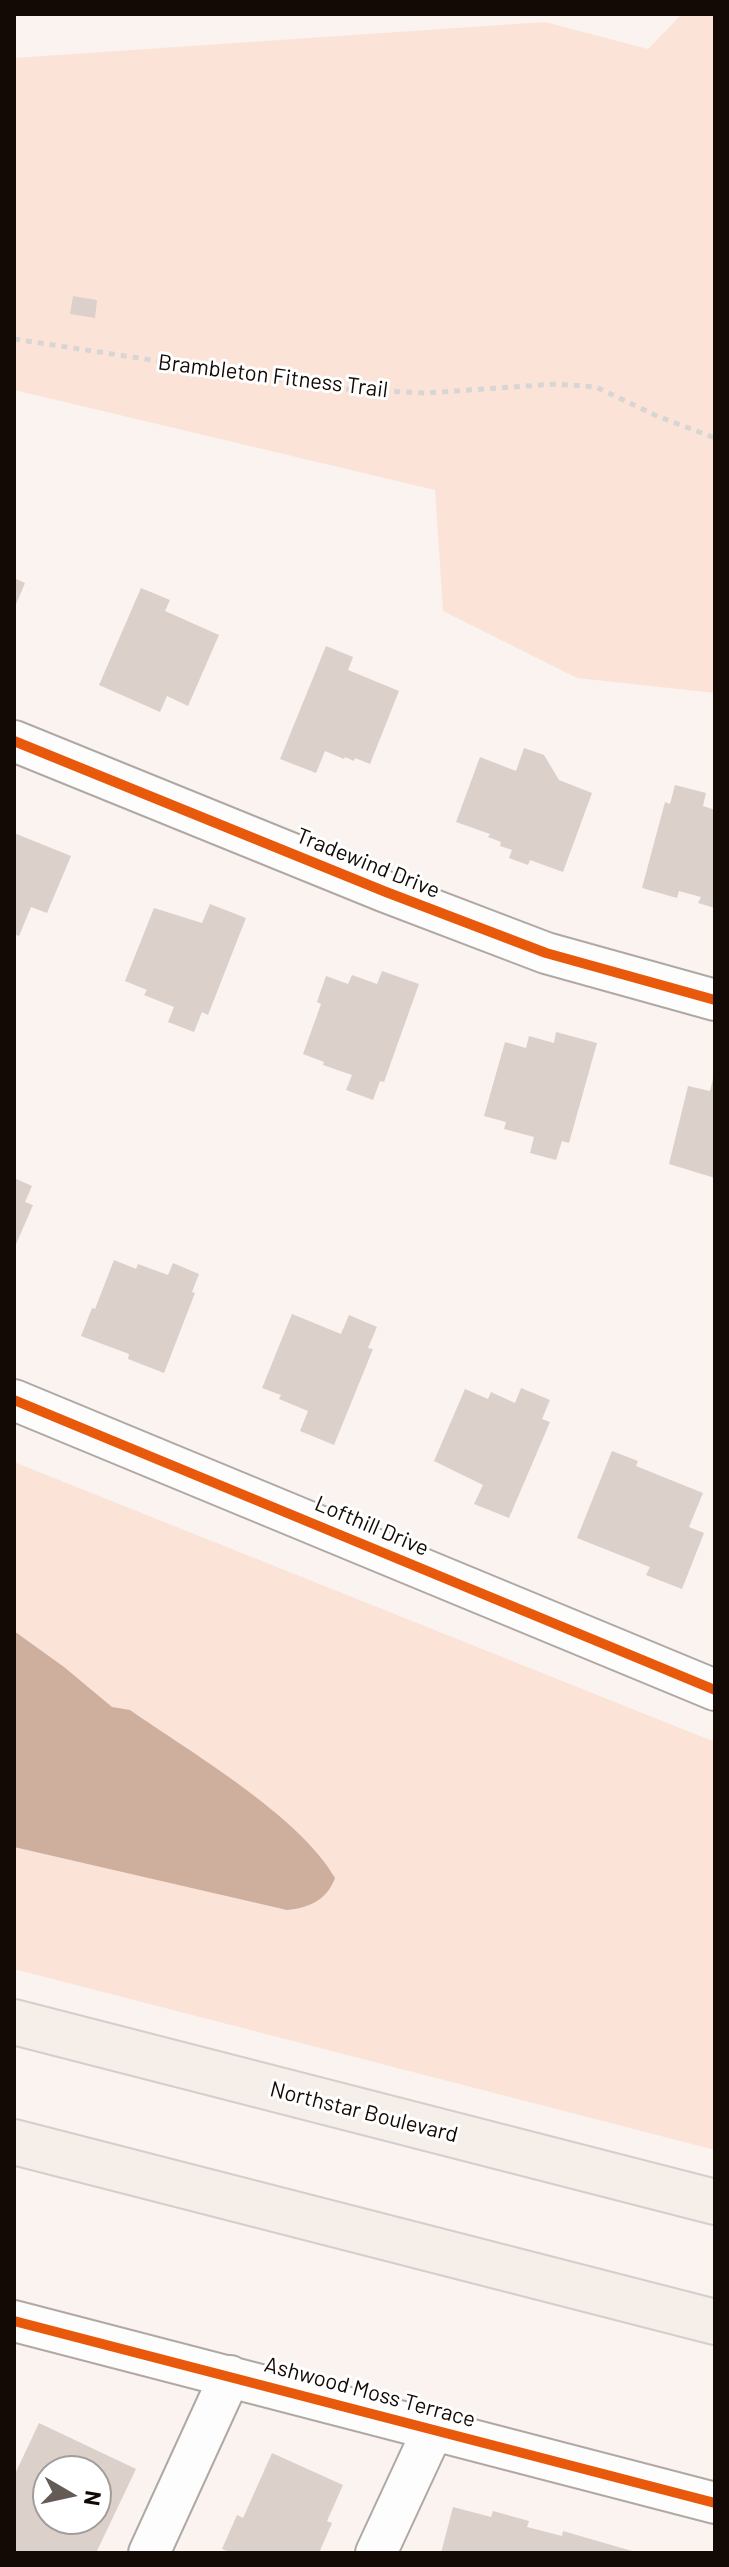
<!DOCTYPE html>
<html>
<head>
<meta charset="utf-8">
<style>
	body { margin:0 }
	#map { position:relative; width:729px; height:2567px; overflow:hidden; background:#faf3f0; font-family:Barlow,sans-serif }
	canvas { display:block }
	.frame { position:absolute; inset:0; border:16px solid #130905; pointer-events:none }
	.north { position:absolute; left:32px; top:2455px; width:80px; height:80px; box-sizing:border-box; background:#fff; border:2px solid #a19d9b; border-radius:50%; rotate:99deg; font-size:22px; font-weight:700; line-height:32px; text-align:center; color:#130905 }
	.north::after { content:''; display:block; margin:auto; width:28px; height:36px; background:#645b57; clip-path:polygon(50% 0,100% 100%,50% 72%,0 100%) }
</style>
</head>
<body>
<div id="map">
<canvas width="729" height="2567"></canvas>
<div class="frame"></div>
<div class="north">N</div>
</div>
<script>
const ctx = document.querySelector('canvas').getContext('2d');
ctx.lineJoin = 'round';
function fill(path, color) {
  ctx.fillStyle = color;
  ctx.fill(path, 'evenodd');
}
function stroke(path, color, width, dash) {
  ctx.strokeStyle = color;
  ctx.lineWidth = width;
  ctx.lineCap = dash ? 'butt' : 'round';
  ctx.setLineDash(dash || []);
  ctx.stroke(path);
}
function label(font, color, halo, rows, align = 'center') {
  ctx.font = font + ' Barlow,sans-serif';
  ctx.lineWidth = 6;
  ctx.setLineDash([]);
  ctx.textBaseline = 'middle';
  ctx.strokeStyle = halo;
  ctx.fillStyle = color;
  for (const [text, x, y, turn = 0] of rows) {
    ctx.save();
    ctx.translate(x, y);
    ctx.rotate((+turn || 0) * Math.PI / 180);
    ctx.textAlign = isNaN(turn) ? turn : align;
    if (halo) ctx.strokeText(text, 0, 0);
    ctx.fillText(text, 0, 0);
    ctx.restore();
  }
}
fill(new Path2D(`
	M 682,14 L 715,14 L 715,693 L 577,678 L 443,611 L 435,490 L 14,390 L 14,58 L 545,22 L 648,49 Z
	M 14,1462 L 715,1742 L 715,2150 L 14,1969 Z`), '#fbe4d7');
fill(new Path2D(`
	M 14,1631 L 64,1667 L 112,1707 L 130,1710 C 190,1752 300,1816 335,1878 C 327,1900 309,1908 287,1910 L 14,1847 Z`), '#ceae9d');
fill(new Path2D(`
	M 73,296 L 97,300 L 95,318 L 70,314 Z
	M 14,578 L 25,583 L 14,609 Z
	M 141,588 L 170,600 L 165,611 L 219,635 L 188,706 L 167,696 L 160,712 L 99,685 Z
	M 326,646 L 353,657 L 348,670 L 399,691 L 370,764 L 355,758 L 354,761 L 345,757 L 344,759 L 325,751 L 316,773 L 280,759 Z
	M 524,748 L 544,755 L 559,780 L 592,793 L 563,872 L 530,860 L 528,865 L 509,858 L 512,850 L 500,846 L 501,842 L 488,837 L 490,834 L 456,822 L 480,757 L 516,771 Z
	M 675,785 L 706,793 L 703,806 L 715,810 L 715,908 L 698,903 L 701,897 L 679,891 L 677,898 L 642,888 L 665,802 L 670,804 Z
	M 14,833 L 71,856 L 47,913 L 31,907 L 19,936 L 14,934 Z
	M 210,904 L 246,918 L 208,1015 L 202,1012 L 194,1032 L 168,1022 L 174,1007 L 144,995 L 147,990 L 125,981 L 154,908 L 202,923 Z
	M 382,971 L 419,984 L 384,1082 L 380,1081 L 373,1100 L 346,1090 L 352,1075 L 323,1065 L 324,1062 L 303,1054 L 321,1004 L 317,1002 L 326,976 L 348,984 L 352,975 L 377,984 Z
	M 556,1032 L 597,1043 L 569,1143 L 562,1141 L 556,1160 L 530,1153 L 534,1137 L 504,1129 L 506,1122 L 484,1116 L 505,1042 L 526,1048 L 529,1036 L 554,1043 Z
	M 714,1074 L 715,1074 L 715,1178 L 669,1164 L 688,1086 L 710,1091 Z
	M 14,1178 L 32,1186 L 25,1202 L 33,1205 L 14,1249 Z
	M 114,1260 L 136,1269 L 138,1264 L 168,1275 L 173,1263 L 199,1274 L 192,1292 L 195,1293 L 164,1373 L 128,1359 L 129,1354 L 81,1336 L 92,1308 L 95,1309 Z
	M 292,1314 L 341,1334 L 349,1315 L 377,1327 L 368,1348 L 373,1349 L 334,1445 L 300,1431 L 308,1411 L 279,1399 L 281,1395 L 262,1388 Z
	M 521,1388 L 550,1400 L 542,1419 L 550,1422 L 509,1518 L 474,1504 L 483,1485 L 434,1461 L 465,1389 L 488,1399 L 491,1392 L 515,1403 Z
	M 612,1451 L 638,1461 L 636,1466 L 703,1493 L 689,1527 L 704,1533 L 682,1589 L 646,1575 L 650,1567 L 577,1538 Z
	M 39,2423 L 136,2469 L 96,2553 L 14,2553 L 14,2476 ZM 48,2471 L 96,2471 L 96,2519 L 48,2519 Z
	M 272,2453 L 343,2485 L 327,2521 L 332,2523 L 319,2553 L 226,2553 L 227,2551 L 222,2549 L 237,2515 L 243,2518 Z
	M 453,2507 L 491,2517 L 493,2511 L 529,2521 L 527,2527 L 562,2536 L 563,2531 L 639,2553 L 441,2553 Z`), '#dcd0ca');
const street = new Path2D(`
	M 14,741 L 386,892 L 546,953 L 715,1000
	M 14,1400 L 715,1690
	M 14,2321 L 715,2503
	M 149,2553 L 230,2376
	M 376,2553 L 433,2430`);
const primary = new Path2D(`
	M 14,2022 L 715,2202
	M 14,2142 L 715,2322`);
stroke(street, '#b0a8a3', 44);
stroke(primary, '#d3cfcc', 48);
stroke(new Path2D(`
	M 14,339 L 342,389 L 426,393 L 556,384 L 596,387 L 657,416 L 715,438`), '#d8d6d5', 5, [6, 6]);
stroke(street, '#fefdfd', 40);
stroke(primary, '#f5eee9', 44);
stroke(new Path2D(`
	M 14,741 L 386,892 L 546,953 L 715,1000
	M 14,1400 L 715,1690
	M 14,2321 L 715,2503`), '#e8590c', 10);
label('22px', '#130905', '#fff', [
	["Brambleton Fitness Trail",273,376,7],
	["Tradewind Drive",368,863,22],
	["Lofthill Drive",372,1526,23],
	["Northstar Boulevard",364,2112,14],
	["Ashwood Moss Terrace",370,2392,15]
]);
</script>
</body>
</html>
